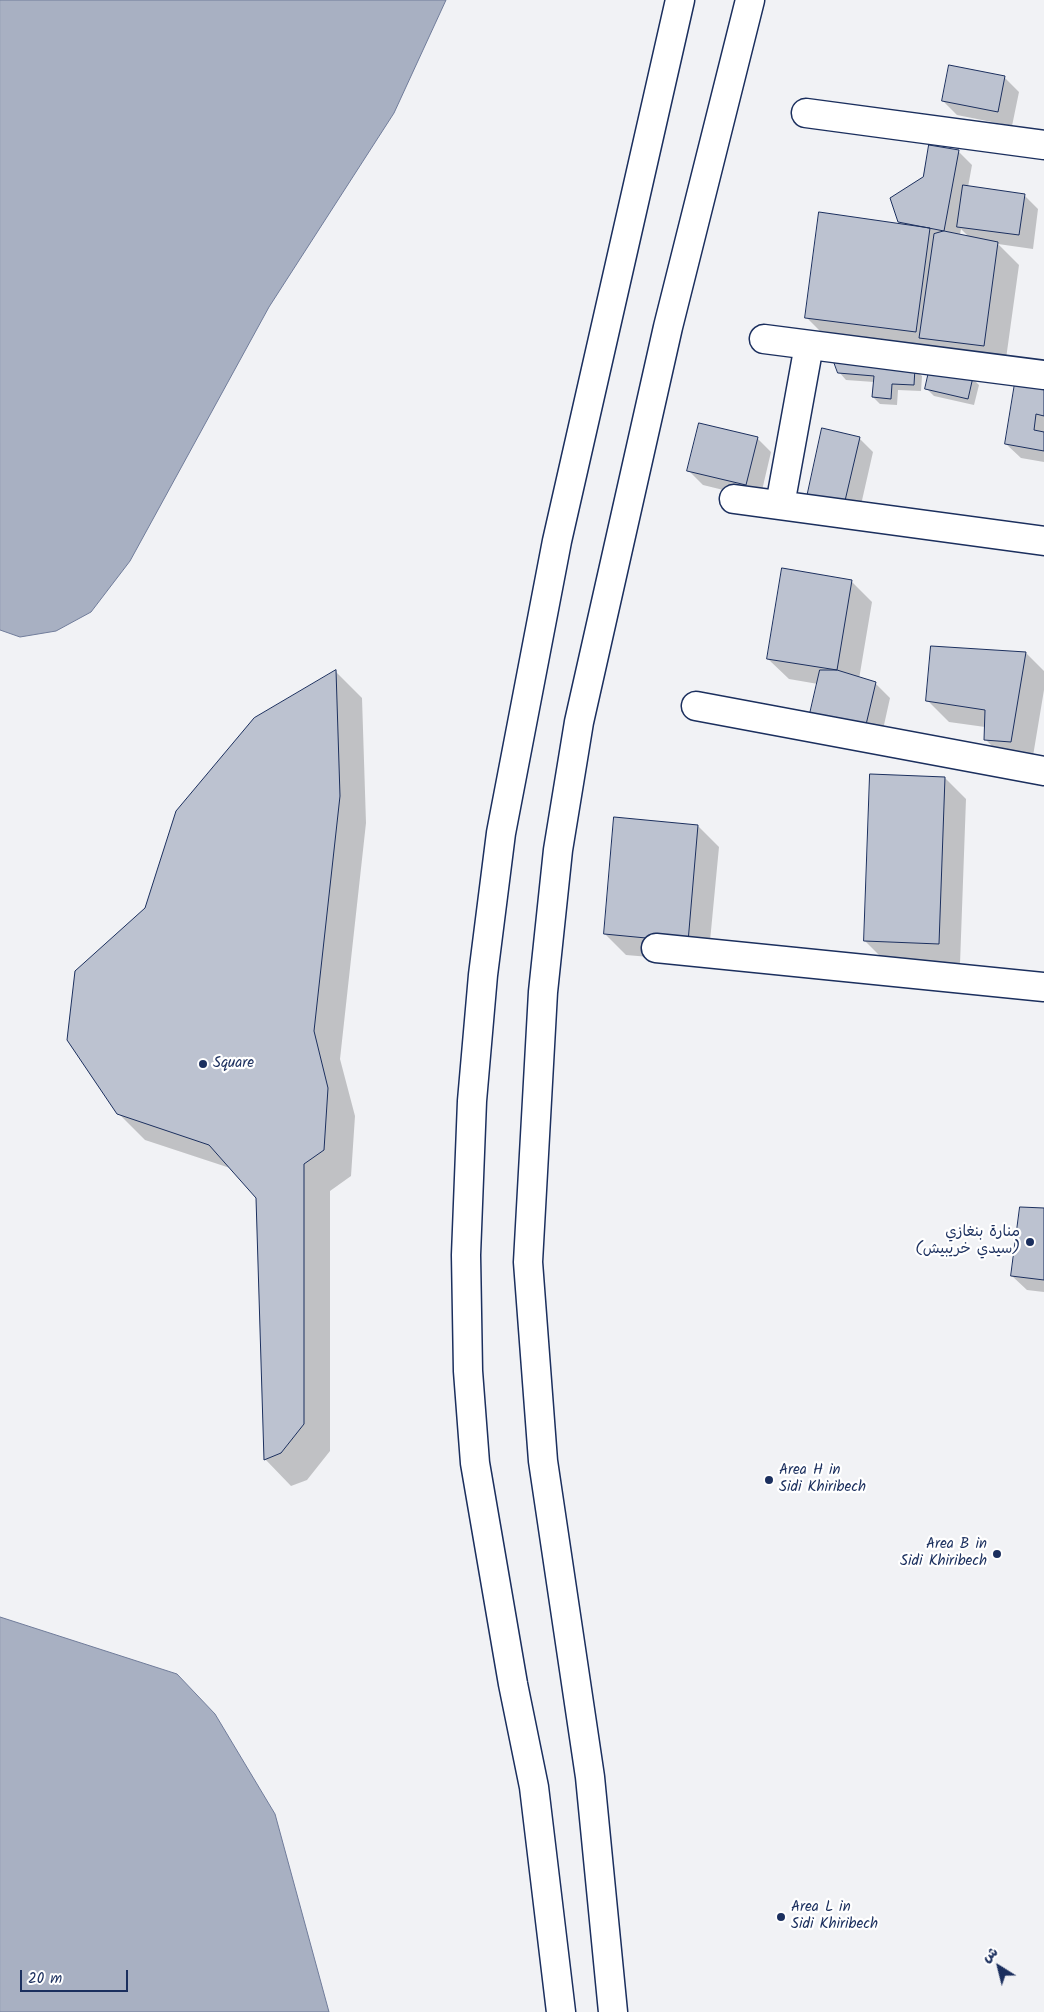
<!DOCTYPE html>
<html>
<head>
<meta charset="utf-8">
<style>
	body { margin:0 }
	#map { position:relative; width:1044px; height:2012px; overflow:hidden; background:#f1f2f5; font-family:Kalam,"Playpen Sans Arabic",sans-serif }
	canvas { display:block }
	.north { position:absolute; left:974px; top:1942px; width:50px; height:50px; -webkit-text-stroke:4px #fff; paint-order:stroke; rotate:324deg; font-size:14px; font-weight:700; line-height:20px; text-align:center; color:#1b2f5e }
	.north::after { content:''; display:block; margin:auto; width:18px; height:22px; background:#1b2f5e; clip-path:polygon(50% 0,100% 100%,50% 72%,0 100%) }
	.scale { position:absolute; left:20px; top:1970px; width:108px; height:22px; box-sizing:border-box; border:2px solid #1b2f5e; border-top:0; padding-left:6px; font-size:15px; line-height:18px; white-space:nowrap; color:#1b2f5e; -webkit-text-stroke:4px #fff; paint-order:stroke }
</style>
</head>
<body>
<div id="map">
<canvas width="1044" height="2012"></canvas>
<div class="north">ش</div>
<div class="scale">20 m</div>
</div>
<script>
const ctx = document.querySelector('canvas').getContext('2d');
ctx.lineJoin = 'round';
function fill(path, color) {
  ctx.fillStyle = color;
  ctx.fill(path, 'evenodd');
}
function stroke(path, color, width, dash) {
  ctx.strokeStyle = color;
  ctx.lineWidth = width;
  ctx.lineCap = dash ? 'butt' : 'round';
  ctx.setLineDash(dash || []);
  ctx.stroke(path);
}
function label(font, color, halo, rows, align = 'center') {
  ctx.font = font + ' Kalam,"Playpen Sans Arabic",sans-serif';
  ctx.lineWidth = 4.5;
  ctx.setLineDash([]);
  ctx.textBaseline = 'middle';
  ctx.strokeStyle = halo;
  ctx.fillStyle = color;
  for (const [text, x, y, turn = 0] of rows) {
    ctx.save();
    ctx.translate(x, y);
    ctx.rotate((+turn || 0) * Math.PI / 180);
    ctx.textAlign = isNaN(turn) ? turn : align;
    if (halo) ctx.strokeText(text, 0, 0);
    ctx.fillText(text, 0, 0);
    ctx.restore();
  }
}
const water = new Path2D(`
	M 0,0 L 446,0 L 394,113 L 269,307 L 130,561 L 91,612 L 56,631 L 20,637 L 0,630 Z
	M 0,1617 L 177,1674 L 215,1714 L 275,1814 L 329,2012 L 0,2012 Z`);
fill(water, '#a8b0c2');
stroke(water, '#707c9a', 1);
fill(new Path2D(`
	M 1004,77 L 1019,92 L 1012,126 L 957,115 L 943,101 Z
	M 958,151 L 972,165 L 968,187 L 1024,195 L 1038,209 L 1033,249 L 998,244 L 1019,265 L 1005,366 L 827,338 L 806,317 L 903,225 L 899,221 L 924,178 ZM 961,229 L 969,237 L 960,235 Z
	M 915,369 L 922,376 L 921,391 L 898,390 L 897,405 L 880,404 L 873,397 L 874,382 L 846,380 L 839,372 Z
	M 972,378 L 979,385 L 974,405 L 934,396 L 927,389 Z
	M 1044,383 L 1044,462 L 1021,458 L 1006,444 Z
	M 757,438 L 771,452 L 760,499 L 703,485 L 688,470 Z
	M 859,438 L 873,452 L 858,518 L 822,510 Z
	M 851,581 L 872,602 L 859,679 L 875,683 L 890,698 L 880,743 L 818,684 L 789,679 L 768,659 Z
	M 932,648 L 1026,653 L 1044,671 L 1044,690 L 1032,762 L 1006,760 L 985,739 L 985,727 L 949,722 L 928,701 Z
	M 336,672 L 362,698 L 366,823 L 340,1059 L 355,1116 L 351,1176 L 330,1191 L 330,1451 L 307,1480 L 291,1486 L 265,1459 L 257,1197 L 233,1169 L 145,1140 L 118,1113 L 146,909 Z
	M 945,778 L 966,799 L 960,964 L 886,962 L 865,941 Z
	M 698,826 L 719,847 L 708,962 L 626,955 L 605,934 Z
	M 1044,1209 L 1044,1292 L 1027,1290 L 1012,1276 Z`), '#0003');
const building = new Path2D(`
	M 949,65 L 1005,76 L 998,112 L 942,101 Z
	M 929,145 L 959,150 L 944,231 L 898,222 L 890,198 L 923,177 Z
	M 963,185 L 1025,194 L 1019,235 L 957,227 Z
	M 819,212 L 930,228 L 916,332 L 805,318 Z
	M 944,231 L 998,242 L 984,346 L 919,338 L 934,234 Z
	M 834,362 L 915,368 L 914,385 L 892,384 L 891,399 L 872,397 L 874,376 L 838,373 Z
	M 930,367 L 973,377 L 968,399 L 925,389 Z
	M 1016,377 L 1044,382 L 1044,416 L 1036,414 L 1034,430 L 1044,432 L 1044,451 L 1005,444 Z
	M 699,423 L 758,437 L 746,485 L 687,471 Z
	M 822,428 L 860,437 L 844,505 L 807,497 Z
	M 782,568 L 852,580 L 837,670 L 767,659 Z
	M 931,646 L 1026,652 L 1011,742 L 984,740 L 985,710 L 926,701 Z
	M 336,670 L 340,796 L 314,1031 L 328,1088 L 324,1150 L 304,1164 L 304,1424 L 281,1453 L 264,1460 L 256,1198 L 209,1145 L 117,1114 L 67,1040 L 75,971 L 145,908 L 176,811 L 254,718 Z
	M 820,670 L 837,670 L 876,682 L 865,729 L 809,718 Z
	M 870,774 L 945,777 L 939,944 L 864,941 Z
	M 614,817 L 698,825 L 688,942 L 604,934 Z
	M 1020,1207 L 1044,1208 L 1044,1280 L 1011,1276 Z`);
fill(building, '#bcc2d0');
stroke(building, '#1b2f5e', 1);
const minor = new Path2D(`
	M 806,113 L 1044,145
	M 764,339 L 1044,375
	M 734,499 L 1044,541
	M 780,505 L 809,345
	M 696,706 L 1044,771
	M 656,948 L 1044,987`);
const major = new Path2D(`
	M 561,2012 L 534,1787 L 513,1684 L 475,1463 L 468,1371 L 466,1255 L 472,1101 L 483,975 L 501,833 L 557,541 L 680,0
	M 613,2012 L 590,1777 L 543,1461 L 528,1262 L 543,992 L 558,850 L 579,722 L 668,327 L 750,0`);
stroke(minor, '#1b2f5e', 31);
stroke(major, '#1b2f5e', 31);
stroke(minor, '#fff', 28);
stroke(major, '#fff', 28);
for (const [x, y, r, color] of [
	[203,1064,5,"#1b2f5e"],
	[1030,1242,5,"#1b2f5e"],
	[769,1480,5,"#1b2f5e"],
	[997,1554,5,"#1b2f5e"],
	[781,1917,5,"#1b2f5e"]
]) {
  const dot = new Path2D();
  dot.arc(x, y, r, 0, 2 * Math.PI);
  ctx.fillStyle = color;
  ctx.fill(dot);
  stroke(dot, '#fff', 2);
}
label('15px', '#1b2f5e', '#fff', [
	["Square",213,1064],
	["منارة بنغازي",1020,1233,"right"],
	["(سيدي خريبيش)",1020,1250,"right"],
	["Area H in",779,1471],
	["Sidi Khiribech",779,1488],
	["Area B in",987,1545,"right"],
	["Sidi Khiribech",987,1562,"right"],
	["Area L in",791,1908],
	["Sidi Khiribech",791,1925]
], 'left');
</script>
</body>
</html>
